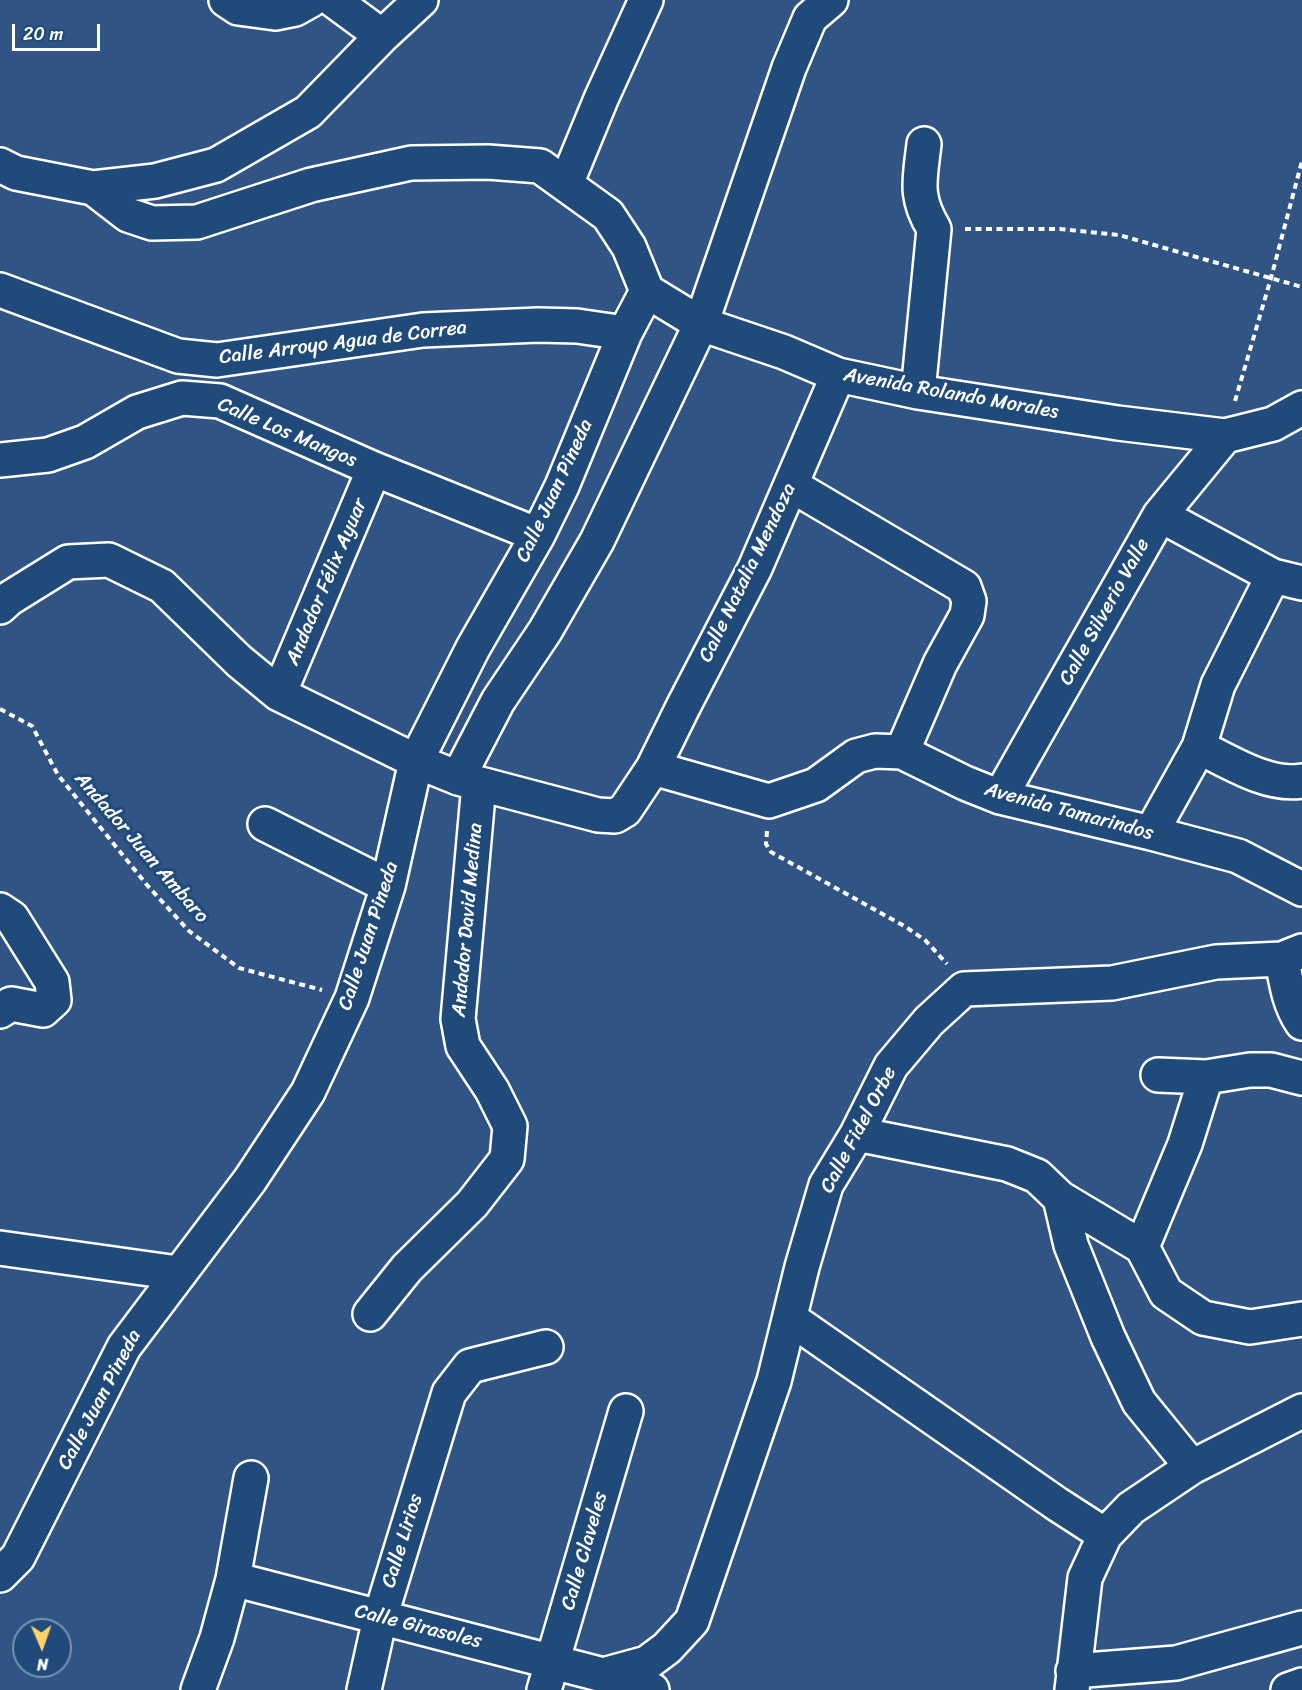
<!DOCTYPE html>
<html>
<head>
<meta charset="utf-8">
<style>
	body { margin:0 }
	#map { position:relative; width:1302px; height:1690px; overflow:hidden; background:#305483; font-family:Sriracha,sans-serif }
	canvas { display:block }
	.north { position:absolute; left:12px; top:1618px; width:60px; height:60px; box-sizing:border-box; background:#1f4a7a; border:2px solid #7992af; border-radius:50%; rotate:178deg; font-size:16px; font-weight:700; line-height:24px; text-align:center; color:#fff }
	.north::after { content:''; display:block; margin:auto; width:21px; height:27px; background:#ffd166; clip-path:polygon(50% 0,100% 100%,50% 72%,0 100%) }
	.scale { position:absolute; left:12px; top:24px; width:88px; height:27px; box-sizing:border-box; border:3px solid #fff; border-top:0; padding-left:8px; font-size:18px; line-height:21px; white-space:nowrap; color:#fff; -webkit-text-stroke:4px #1f4a7a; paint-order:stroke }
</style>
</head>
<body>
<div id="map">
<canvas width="1302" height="1690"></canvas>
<div class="north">N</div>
<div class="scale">20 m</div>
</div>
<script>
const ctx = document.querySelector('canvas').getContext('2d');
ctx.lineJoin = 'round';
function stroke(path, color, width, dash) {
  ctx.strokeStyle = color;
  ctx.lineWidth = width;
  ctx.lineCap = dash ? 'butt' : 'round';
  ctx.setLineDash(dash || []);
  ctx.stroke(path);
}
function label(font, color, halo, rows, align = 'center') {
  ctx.font = font + ' Sriracha,sans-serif';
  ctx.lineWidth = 6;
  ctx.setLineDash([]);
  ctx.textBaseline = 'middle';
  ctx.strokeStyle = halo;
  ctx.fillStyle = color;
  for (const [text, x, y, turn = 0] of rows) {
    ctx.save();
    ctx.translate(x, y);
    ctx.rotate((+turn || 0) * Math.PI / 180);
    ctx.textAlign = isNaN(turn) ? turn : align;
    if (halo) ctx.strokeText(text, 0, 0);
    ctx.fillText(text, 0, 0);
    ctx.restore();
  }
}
const minor = new Path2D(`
	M 226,0 L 238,8 L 275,13 L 295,9 L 311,0
	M 333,0 L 382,36
	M 0,165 L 16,173 L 93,188 L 155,181 L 216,165 L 308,112 L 382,36 L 421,0
	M 566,184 L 601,99 L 646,0
	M 93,188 L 128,215 L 152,223 L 197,222 L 311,185 L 411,163 L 488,162 L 540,166 L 608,215 L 629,247 L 647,291 L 701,324 L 784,352 L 838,375 L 918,392 L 1118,423 L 1225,436 L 1273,424 L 1302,408
	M 0,290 L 178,356 L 217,360 L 423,330 L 538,325 L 577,326 L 625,333
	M 918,392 L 934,229 C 914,196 920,180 924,144
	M 0,460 L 48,455 L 85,442 L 137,412 L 182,398 L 220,401 L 374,469 L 538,535
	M 791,485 L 964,587 L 969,601 L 967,615 L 940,664 L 902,752
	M 1160,515 L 1273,576 L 1302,583
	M 0,607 L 10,598 L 68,562 L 109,560 L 162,586 L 239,661 L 279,694 L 416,761 L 458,778 L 598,815 L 615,816 L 625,810 L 653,768 L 683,707 L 755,568 L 838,375
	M 279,694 L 374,469
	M 1199,747 C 1228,761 1268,787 1302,781
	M 653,768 L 769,801 L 816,785 L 856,756 L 875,751 L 902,752 L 965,783 L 1000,797 L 1151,833 L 1238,856 L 1302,889
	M 458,778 L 498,701 L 545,631 L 597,541 L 701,324 L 789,68 L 810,18 L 831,0
	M 1000,797 L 1160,515 L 1225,436
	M 265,824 L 388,886
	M 1151,833 L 1199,747 L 1218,685 L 1273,576
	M 0,910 L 12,918 L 52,982 L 54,1000 L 43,1010 L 11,1004 L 0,1011
	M 1282,959 C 1286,982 1289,1004 1302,1023
	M 1158,1075 L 1206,1077 L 1250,1070 L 1271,1070 L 1302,1078
	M 857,1134 L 1007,1164 L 1037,1176 L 1060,1198 L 1142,1247 L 1166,1293 L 1203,1318 L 1250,1327 L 1302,1319
	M 1060,1198 L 1071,1245 L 1108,1337 L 1139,1402 L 1192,1467
	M 1142,1247 L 1185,1144 L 1206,1077
	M 0,1248 L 178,1273
	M 370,1314 L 407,1268 L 472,1204 L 507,1159 L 510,1126 L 492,1090 L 463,1046 L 458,1019 L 479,784
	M 791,1319 L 1057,1504 L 1105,1535
	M 0,1575 L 18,1557 L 124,1347 L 250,1180 L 308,1092 L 352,998 L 388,886 L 416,761 L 473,648 L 538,535 L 562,486 L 625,333 L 647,291
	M 233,1579 L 603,1675 L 652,1690
	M 1073,1671 L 1176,1663 L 1302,1628
	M 603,1675 L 647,1663 L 667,1648 L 692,1621 L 774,1381 L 802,1267 L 826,1185 L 857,1134 L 891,1066 L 929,1021 L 964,989 L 1112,983 L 1216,962 L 1282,959 L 1302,951
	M 198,1690 L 217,1638 L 233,1579 L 251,1478
	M 364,1690 L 380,1618 L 449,1393 L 470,1366 L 546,1347
	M 544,1690 L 626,1411
	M 1072,1690 L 1085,1578 L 1105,1535 L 1131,1508 L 1192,1467 L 1302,1411
	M 1288,1690 L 1302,1685`);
stroke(minor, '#fff', 38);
stroke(new Path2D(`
	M 965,229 L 1060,229 L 1119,235 L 1302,287
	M 1235,401 L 1271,278 L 1302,161
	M 0,709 L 32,726 L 58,775 L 147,885 L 189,931 L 239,968 L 322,990
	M 767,831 L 766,844 L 771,852 L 906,927 L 926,941 L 947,964`), '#fff', 4, [6, 4.5]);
stroke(minor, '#1f4a7a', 33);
label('20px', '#fff', '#1f4a7a', [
	["Calle Arroyo Agua de Correa",343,343,-7],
	["Avenida Rolando Morales",951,394,10],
	["Calle Los Mangos",287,433,23],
	["Calle Juan Pineda",555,491,-65],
	["Calle Natalia Mendoza",748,573,-64],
	["Andador Félix Ayuar",327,582,-67],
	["Calle Silverio Valle",1105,612,-61],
	["Avenida Tamarindos",1069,812,15],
	["Andador Juan Ambaro",141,848,49],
	["Andador David Medina",468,920,-85],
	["Calle Juan Pineda",369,936,-72],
	["Calle Fidel Orbe",859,1130,-62],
	["Calle Juan Pineda",100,1400,-62],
	["Calle Lirios",403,1541,-73],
	["Calle Claveles",585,1551,-74],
	["Calle Girasoles",418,1627,14]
]);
</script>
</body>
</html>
